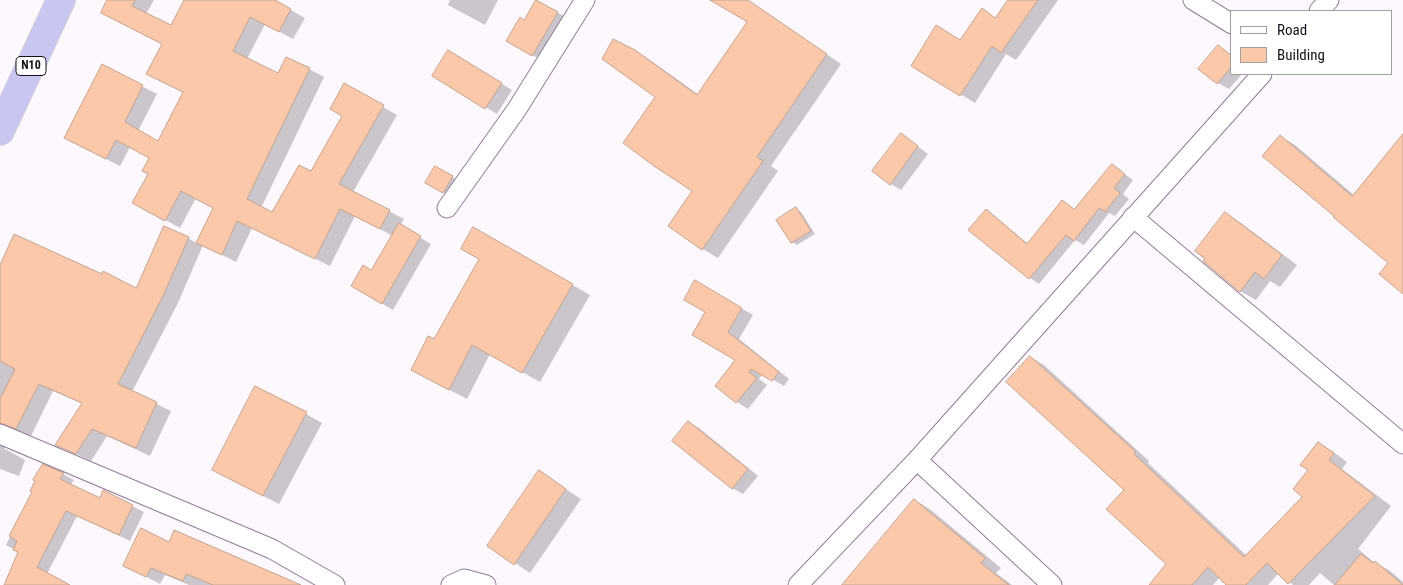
<!DOCTYPE html>
<html>
<head>
<meta charset="utf-8">
<style>
	body { margin:0 }
	#map { position:relative; width:1403px; height:585px; overflow:hidden; background:#fdf8fe; font-family:"Roboto Condensed",sans-serif }
	canvas { display:block }
	.legend { position:absolute; left:1230px; top:10px; width:162px; height:65px; box-sizing:border-box; background:#fff; border:1px solid #a29fa3; margin:0; padding:6px 9px; list-style:none; font-size:15px; color:#160e18 }
	.legend li { display:flex; align-items:center; gap:10px; height:25px }
	.legend b { width:25px; border:1px solid #a29fa3 }
</style>
</head>
<body>
<div id="map">
<canvas width="1403" height="585"></canvas>
<ul class="legend">
<li><b style="height:6px;background:#fff"></b>Road</li>
<li><b style="height:14px;background:#fbc9a9"></b>Building</li>
</ul>
</div>
<script>
const ctx = document.querySelector('canvas').getContext('2d');
ctx.lineJoin = 'round';
function fill(path, color) {
  ctx.fillStyle = color;
  ctx.fill(path, 'evenodd');
}
function stroke(path, color, width, dash) {
  ctx.strokeStyle = color;
  ctx.lineWidth = width;
  ctx.lineCap = dash ? 'butt' : 'round';
  ctx.setLineDash(dash || []);
  ctx.stroke(path);
}
function label(font, color, halo, rows, align = 'center') {
  ctx.font = font + ' "Roboto Condensed",sans-serif';
  ctx.lineWidth = 4;
  ctx.setLineDash([]);
  ctx.textBaseline = 'middle';
  ctx.strokeStyle = halo;
  ctx.fillStyle = color;
  for (const [text, x, y, turn = 0] of rows) {
    ctx.save();
    ctx.translate(x, y);
    ctx.rotate((+turn || 0) * Math.PI / 180);
    ctx.textAlign = isNaN(turn) ? turn : align;
    if (halo) ctx.strokeText(text, 0, 0);
    ctx.fillText(text, 0, 0);
    ctx.restore();
  }
}
fill(new Path2D(`
	M 109,0 L 154,0 L 146,14 L 172,27 L 185,0 L 273,0 L 305,18 L 293,39 L 265,24 L 247,59 L 279,75 L 309,69 L 324,77 L 261,208 L 273,214 L 311,173 L 344,115 L 345,85 L 397,115 L 353,192 L 404,219 L 400,226 L 431,244 L 393,310 L 352,286 L 372,272 L 393,236 L 355,216 L 330,266 L 252,228 L 236,262 L 203,245 L 178,303 L 132,392 L 171,411 L 150,456 L 107,436 L 91,461 L 57,445 L 83,404 L 53,391 L 31,436 L 14,430 L 3,445 L 5,449 L 25,460 L 19,476 L 0,469 L 0,268 L 137,290 L 188,238 L 198,244 L 215,208 L 196,198 L 180,228 L 133,202 L 149,174 L 150,158 L 130,147 L 120,166 L 80,146 L 102,66 L 157,94 L 138,131 L 158,143 L 184,93 L 148,74 L 163,44 L 102,13 Z
	M 450,0 L 498,0 L 485,25 L 448,5 Z
	M 1009,0 L 1058,0 L 1016,60 L 1006,54 L 975,103 L 912,65 L 961,41 L 986,33 Z
	M 537,1 L 569,19 L 544,62 L 507,40 L 525,21 Z
	M 758,8 L 841,64 L 771,166 L 778,171 L 718,258 L 703,249 L 693,190 L 657,97 L 634,51 L 650,60 L 699,95 Z
	M 1218,46 L 1232,55 L 1232,74 L 1242,74 L 1229,89 L 1218,83 L 1200,69 Z
	M 459,57 L 512,90 L 497,114 L 434,75 Z
	M 901,134 L 928,154 L 901,190 L 891,184 Z
	M 1280,136 L 1295,145 L 1354,195 L 1403,136 L 1403,291 L 1390,263 L 1336,216 Z
	M 1112,165 L 1133,180 L 1123,194 L 1129,199 L 1115,216 L 1109,213 L 1084,245 L 1075,240 L 1039,284 L 1030,278 L 970,230 L 986,211 L 995,216 L 1028,244 L 1062,201 L 1076,210 Z
	M 436,168 L 457,180 L 449,195 L 427,183 Z
	M 796,209 L 801,212 L 815,234 L 797,245 L 792,242 Z
	M 1225,214 L 1241,223 L 1297,265 L 1280,287 L 1270,281 L 1256,300 L 1240,291 Z
	M 474,228 L 590,295 L 540,382 L 490,354 L 467,399 L 430,380 L 435,340 L 481,259 Z
	M 696,282 L 753,315 L 739,339 L 789,379 L 784,386 L 763,374 L 759,379 L 767,385 L 748,409 L 737,402 L 716,385 L 737,359 L 707,312 Z
	M 1030,357 L 1044,365 L 1149,461 L 1148,463 L 1247,556 L 1304,497 L 1309,470 L 1318,443 L 1332,451 L 1347,462 L 1342,469 L 1391,506 L 1358,549 L 1375,563 L 1389,570 L 1403,582 L 1403,585 L 1334,585 L 1320,573 L 1309,585 L 1293,585 L 1279,573 L 1268,585 L 1228,585 L 1220,577 L 1213,585 L 1150,585 L 1168,564 L 1126,490 Z
	M 306,414 L 322,423 L 279,504 L 230,479 Z
	M 688,422 L 699,428 L 758,476 L 743,494 L 732,488 Z
	M 540,472 L 581,499 L 530,573 L 515,563 Z
	M 63,474 L 74,480 L 70,486 L 101,499 L 104,492 L 144,512 L 130,541 L 77,516 L 47,574 L 67,585 L 5,585 L 19,552 L 6,545 L 33,492 Z
	M 915,500 L 931,510 L 1001,568 L 996,573 L 1012,585 L 844,585 Z
	M 169,543 L 300,585 L 189,585 L 165,575 L 160,584 L 124,565 Z`), '#0003');
const building = new Path2D(`
	M 107,0 L 135,0 L 132,6 L 171,25 L 184,0 L 275,0 L 291,9 L 279,32 L 250,17 L 233,51 L 278,73 L 286,57 L 310,68 L 247,199 L 272,212 L 299,165 L 311,171 L 342,116 L 330,109 L 344,83 L 384,105 L 339,184 L 390,210 L 380,229 L 340,209 L 315,259 L 237,221 L 222,255 L 196,243 L 213,208 L 181,191 L 165,221 L 132,203 L 148,174 L 142,171 L 149,158 L 116,140 L 106,159 L 64,138 L 102,64 L 143,85 L 125,122 L 158,141 L 183,92 L 146,74 L 162,44 L 101,13 Z
	M 536,0 L 558,12 L 532,56 L 506,41 L 520,17 L 524,20 Z
	M 710,0 L 748,0 L 827,54 L 757,157 L 763,161 L 702,250 L 668,226 L 692,191 L 654,166 L 623,143 L 655,97 L 602,59 L 613,39 L 635,50 L 697,95 L 747,22 Z
	M 1008,0 L 1038,0 L 1001,53 L 992,46 L 960,96 L 911,66 L 936,25 L 960,40 L 982,8 L 995,18 Z
	M 1218,45 L 1232,56 L 1232,66 L 1217,84 L 1198,69 Z
	M 448,50 L 502,83 L 485,109 L 432,76 Z
	M 901,133 L 918,146 L 890,185 L 872,171 Z
	M 1403,134 L 1403,294 L 1379,274 L 1388,263 L 1333,217 L 1334,216 L 1262,156 L 1280,135 L 1352,196 Z
	M 1112,164 L 1125,174 L 1114,188 L 1120,193 L 1105,212 L 1099,208 L 1074,241 L 1066,235 L 1029,279 L 968,230 L 986,209 L 1027,244 L 1062,200 L 1074,209 Z
	M 435,166 L 453,176 L 443,193 L 425,183 Z
	M 796,207 L 811,231 L 791,243 L 776,220 Z
	M 1225,212 L 1282,255 L 1264,279 L 1255,272 L 1240,292 L 1203,261 L 1205,259 L 1195,251 Z
	M 399,223 L 421,236 L 382,304 L 351,286 L 363,265 L 371,270 Z
	M 164,226 L 189,237 L 164,294 L 118,384 L 157,402 L 136,448 L 92,429 L 76,454 L 55,445 L 82,403 L 39,384 L 16,429 L 0,423 L 0,399 L 15,369 L 0,361 L 0,265 L 14,234 L 102,274 L 103,271 L 136,288 Z
	M 473,227 L 573,284 L 522,373 L 472,345 L 449,390 L 411,370 L 428,336 L 434,339 L 479,259 L 461,249 Z
	M 695,280 L 742,308 L 728,332 L 779,372 L 772,381 L 751,369 L 749,372 L 757,378 L 736,403 L 715,386 L 735,360 L 692,335 L 705,312 L 684,300 Z
	M 1030,356 L 1136,452 L 1134,454 L 1244,557 L 1302,497 L 1293,489 L 1308,470 L 1300,465 L 1318,442 L 1334,453 L 1329,460 L 1375,496 L 1288,584 L 1267,563 L 1246,585 L 1226,585 L 1208,567 L 1192,585 L 1149,585 L 1166,564 L 1106,509 L 1124,490 L 1006,382 Z
	M 255,386 L 307,412 L 263,496 L 212,470 Z
	M 688,421 L 748,469 L 732,489 L 672,441 Z
	M 43,464 L 64,473 L 60,479 L 100,498 L 103,490 L 133,505 L 119,535 L 66,511 L 37,567 L 70,585 L 4,585 L 18,552 L 13,550 L 17,541 L 9,536 L 32,492 L 30,491 L 35,481 L 33,480 Z
	M 539,470 L 566,489 L 514,565 L 487,546 Z
	M 914,499 L 985,558 L 981,563 L 1009,585 L 842,585 Z
	M 141,528 L 169,542 L 174,530 L 301,585 L 213,585 L 186,574 L 183,581 L 151,568 L 146,577 L 123,566 Z
	M 1361,554 L 1373,563 L 1375,561 L 1403,585 L 1335,585 Z`);
fill(building, '#fbc9a9');
stroke(building, '#c4a38e', 1);
const street = new Path2D(`
	M 1193,0 L 1232,24
	M 1319,11 L 1329,0
	M 447,208 L 517,109 L 585,0
	M 1133,217 L 1403,444
	M 0,434 L 272,549 L 335,585
	M 917,460 L 1052,585
	M 451,585 L 464,579 L 486,585
	M 798,585 L 917,460 L 1262,74`);
const highway = new Path2D(`
	M 0,131 L 61,0`);
stroke(street, '#927c97', 21);
stroke(highway, '#d5d4d5', 30);
stroke(street, '#fff', 19);
stroke(highway, '#cac6f2', 28);
for (const [x, y, w] of [
	[31,66,30]
]) {
  const box = new Path2D();
  box.roundRect(x - w / 2, y - 9.5, w, 19, 4);
  ctx.fillStyle = '#fff';
  ctx.fill(box);
  stroke(box, '#160e18', 1);
}
label('bold 12px', '#160e18', null, [
	["N10",31,66]
]);
</script>
</body>
</html>
